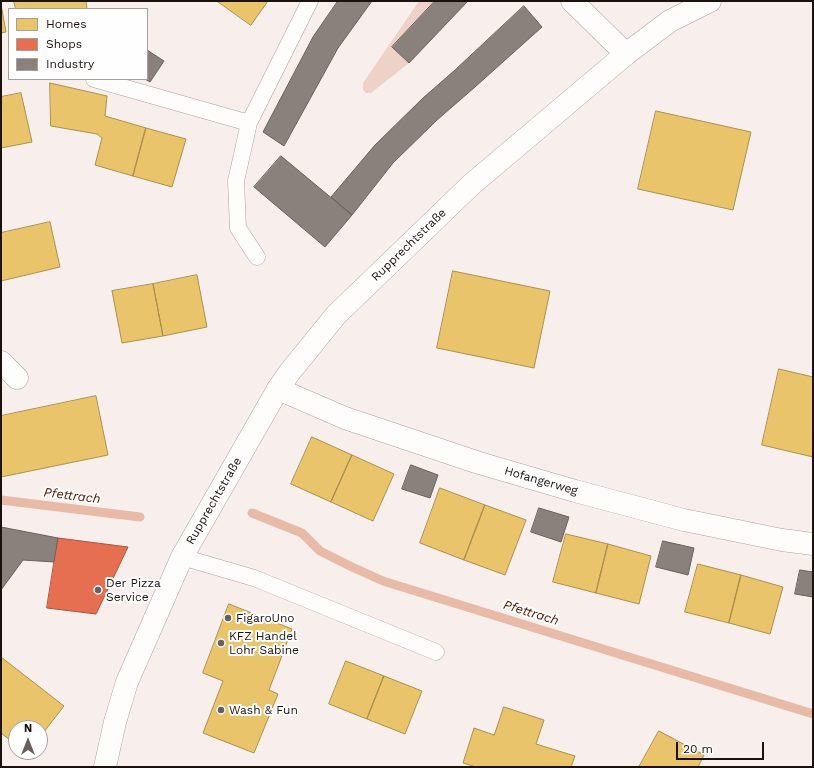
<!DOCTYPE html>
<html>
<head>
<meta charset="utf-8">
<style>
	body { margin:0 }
	#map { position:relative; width:814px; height:768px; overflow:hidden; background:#f8efec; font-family:"Work Sans",sans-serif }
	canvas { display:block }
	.frame { position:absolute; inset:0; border:2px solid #1b120e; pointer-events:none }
	.legend { position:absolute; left:8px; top:8px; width:140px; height:72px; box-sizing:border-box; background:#fefefe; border:1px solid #a3a09e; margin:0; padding:5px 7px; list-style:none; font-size:12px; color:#1b120e }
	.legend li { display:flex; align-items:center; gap:8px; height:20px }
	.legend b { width:20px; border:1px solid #a3a09e }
	.north { position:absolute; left:8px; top:720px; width:40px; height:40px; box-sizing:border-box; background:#fefefe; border:1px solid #a3a09e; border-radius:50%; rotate:0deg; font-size:11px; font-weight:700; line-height:16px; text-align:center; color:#1b120e }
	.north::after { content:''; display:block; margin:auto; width:14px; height:18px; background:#685f5c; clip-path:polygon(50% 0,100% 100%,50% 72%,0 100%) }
	.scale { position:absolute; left:676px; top:742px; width:88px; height:18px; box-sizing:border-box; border:2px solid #1b120e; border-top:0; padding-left:5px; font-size:12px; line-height:14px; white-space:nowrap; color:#1b120e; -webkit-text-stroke:3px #fefefe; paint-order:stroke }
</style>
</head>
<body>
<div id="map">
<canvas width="814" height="768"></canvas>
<div class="frame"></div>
<ul class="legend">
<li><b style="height:11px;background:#e9c46a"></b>Homes</li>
<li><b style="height:11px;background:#e76f51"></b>Shops</li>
<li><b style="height:11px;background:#8a817c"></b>Industry</li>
</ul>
<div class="north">N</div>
<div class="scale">20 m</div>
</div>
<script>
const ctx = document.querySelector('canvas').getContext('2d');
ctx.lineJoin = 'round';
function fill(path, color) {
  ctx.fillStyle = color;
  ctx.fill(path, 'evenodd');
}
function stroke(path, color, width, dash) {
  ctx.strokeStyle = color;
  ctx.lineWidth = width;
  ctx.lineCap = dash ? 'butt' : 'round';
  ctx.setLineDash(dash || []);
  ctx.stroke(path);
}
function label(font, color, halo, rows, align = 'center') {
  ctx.font = font + ' "Work Sans",sans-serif';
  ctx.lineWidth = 4;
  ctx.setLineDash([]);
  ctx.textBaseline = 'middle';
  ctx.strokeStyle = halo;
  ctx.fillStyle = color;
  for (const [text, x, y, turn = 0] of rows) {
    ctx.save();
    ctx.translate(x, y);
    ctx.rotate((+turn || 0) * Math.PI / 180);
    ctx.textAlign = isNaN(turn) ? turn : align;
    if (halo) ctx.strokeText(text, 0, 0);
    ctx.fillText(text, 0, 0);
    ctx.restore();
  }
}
fill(new Path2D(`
	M 419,1 L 435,1 L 392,47 L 409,63 L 371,93 L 366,93 L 363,90 L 363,83 Z`), '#eed2c7');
const homes = new Path2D(`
	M 14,1 L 86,1 L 87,9 L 16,9 Z
	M 217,1 L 268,1 L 251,25 Z
	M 1,4 L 6,32 L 1,33 Z
	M 50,83 L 107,96 L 105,116 L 146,128 L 133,176 L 95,165 L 102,138 L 97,134 L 51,126 Z
	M 21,93 L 32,142 L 1,148 L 1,97 Z
	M 656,111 L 751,132 L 733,210 L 638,189 Z
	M 146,128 L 186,139 L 172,187 L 133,176 Z
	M 50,222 L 60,267 L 1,281 L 1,233 Z
	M 453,271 L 550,291 L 534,368 L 437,348 Z
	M 197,275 L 207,327 L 163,336 L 153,284 Z
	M 153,284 L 163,336 L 122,343 L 112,291 Z
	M 779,369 L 813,377 L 813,457 L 762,445 Z
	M 96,396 L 108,455 L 1,477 L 1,416 Z
	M 312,437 L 352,455 L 331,502 L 291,484 Z
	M 352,455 L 394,474 L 373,521 L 331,502 Z
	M 440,488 L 485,505 L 464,560 L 420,543 Z
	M 485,505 L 526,520 L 505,575 L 464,560 Z
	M 566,534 L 608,544 L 596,593 L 553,582 Z
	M 608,544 L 651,556 L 639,604 L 596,593 Z
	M 698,564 L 741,575 L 729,623 L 685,612 Z
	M 741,575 L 783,587 L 770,634 L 729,623 Z
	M 229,604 L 292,629 L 269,690 L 278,694 L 254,753 L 203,733 L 223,681 L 203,673 Z
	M 1,657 L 64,706 L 40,737 L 40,728 L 16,728 L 16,745 L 1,733 Z
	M 346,661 L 384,676 L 367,719 L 329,704 Z
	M 384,676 L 422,691 L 405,734 L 367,719 Z
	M 504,707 L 544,720 L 536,744 L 575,756 L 571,767 L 476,767 L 463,763 L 474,728 L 494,735 Z
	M 659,731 L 704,755 L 698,767 L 639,767 Z`);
fill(homes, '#e9c46a');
stroke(homes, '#ab8f4e', 1);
const shops = new Path2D(`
	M 58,538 L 128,547 L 96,614 L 47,608 Z`);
fill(shops, '#e76f51');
stroke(shops, '#aa533d', 1);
const industry = new Path2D(`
	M 338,1 L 372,1 L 338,48 L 284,146 L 263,132 L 313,37 Z
	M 435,1 L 468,1 L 409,63 L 392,47 Z
	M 524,6 L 542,27 L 475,87 L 437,120 L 393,163 L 352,215 L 331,197 L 375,145 L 423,98 L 455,70 Z
	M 147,50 L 164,61 L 150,82 L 145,79 L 147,79 Z
	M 281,156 L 352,215 L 325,247 L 254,187 Z
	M 411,465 L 438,475 L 430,498 L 402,489 Z
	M 539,508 L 569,517 L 561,542 L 531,532 Z
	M 1,527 L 58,538 L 54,562 L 23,560 L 1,590 Z
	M 663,541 L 694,548 L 688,575 L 656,567 Z
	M 800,570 L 813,572 L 813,597 L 795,594 Z`);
fill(industry, '#8a817c');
stroke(industry, '#69605b', 1);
stroke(new Path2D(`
	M 1,500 L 140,517
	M 252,513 L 302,533 L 320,551 L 352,567 L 383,581 L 813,714`), '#e8bba8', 9);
const service = new Path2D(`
	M 94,79 L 249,123
	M 257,257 L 238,228 L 236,181 L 249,123 L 310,1
	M 182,557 L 254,578 L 436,652`);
const minor = new Path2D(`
	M 572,1 L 626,54
	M 1,362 L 17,378
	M 278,389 L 345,418 L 476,462 L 575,491 L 684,520 L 782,540 L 813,544`);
const secondary = new Path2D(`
	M 105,767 L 115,722 L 127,682 L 182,557 L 278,389 L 289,373 L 336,315 L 472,184 L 626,54 L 670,21 L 710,1`);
stroke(service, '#ada4a1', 17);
stroke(minor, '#ada4a1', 23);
stroke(secondary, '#ada4a1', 23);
stroke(service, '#fefdfc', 16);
stroke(minor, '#fefdfc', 22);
stroke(secondary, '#fefdfc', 22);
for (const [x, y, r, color] of [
	[98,590,4,"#685f5c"],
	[228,618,4,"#685f5c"],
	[221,643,4,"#685f5c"],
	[221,710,4,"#685f5c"]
]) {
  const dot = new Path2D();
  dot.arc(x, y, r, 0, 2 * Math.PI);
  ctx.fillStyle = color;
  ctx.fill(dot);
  stroke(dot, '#fefefe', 1.5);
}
label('12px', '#1b120e', '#fefefe', [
	["Rupprechtstraße",409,245,-44],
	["Hofangerweg",541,481,16],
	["Rupprechtstraße",214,501,-60]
]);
label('12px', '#1b120e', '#fefefe', [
	["Der Pizza",106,583],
	["Service",106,597],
	["FigaroUno",236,618],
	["KFZ Handel",229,636],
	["Lohr Sabine",229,650],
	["Wash & Fun",229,710]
], 'left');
label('italic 13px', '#4d1800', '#fefefe', [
	["Pfettrach",72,496,7],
	["Pfettrach",531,613,17]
]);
</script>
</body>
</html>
